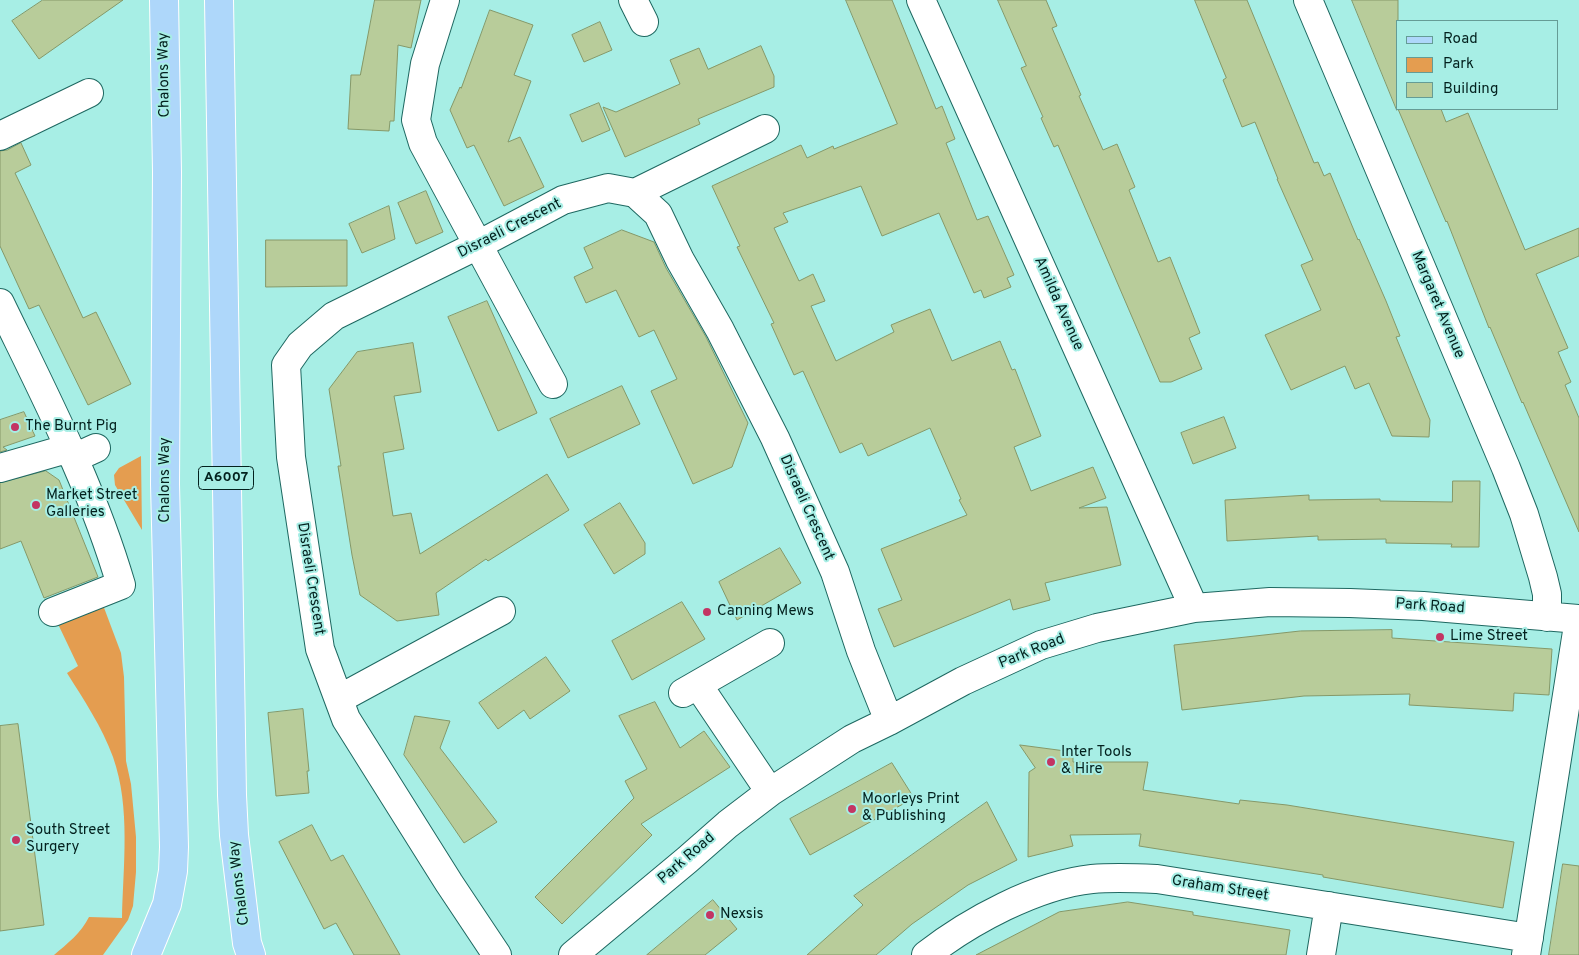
<!DOCTYPE html>
<html>
<head>
<meta charset="utf-8">
<style>
	body { margin:0 }
	#map { position:relative; width:1579px; height:955px; overflow:hidden; background:#a7eee5; font-family:Overpass,sans-serif }
	canvas { display:block }
	.legend { position:absolute; left:1396px; top:20px; width:162px; height:90px; box-sizing:border-box; background:#a7eee5; border:1px solid #659c95; margin:0; padding:6px 9px; list-style:none; font-size:15px; color:#03211e }
	.legend li { display:flex; align-items:center; gap:10px; height:25px }
	.legend b { width:25px; border:1px solid #659c95 }
</style>
</head>
<body>
<div id="map">
<canvas width="1579" height="955"></canvas>
<ul class="legend">
<li><b style="height:6px;background:#aed7fa"></b>Road</li>
<li><b style="height:14px;background:#e49d50"></b>Park</li>
<li><b style="height:14px;background:#b8cc9a"></b>Building</li>
</ul>
</div>
<script>
const ctx = document.querySelector('canvas').getContext('2d');
ctx.lineJoin = 'round';
function fill(path, color) {
  ctx.fillStyle = color;
  ctx.fill(path, 'evenodd');
}
function stroke(path, color, width, dash) {
  ctx.strokeStyle = color;
  ctx.lineWidth = width;
  ctx.lineCap = dash ? 'butt' : 'round';
  ctx.setLineDash(dash || []);
  ctx.stroke(path);
}
function label(font, color, halo, rows, align = 'center') {
  ctx.font = font + ' Overpass,sans-serif';
  ctx.lineWidth = 4;
  ctx.setLineDash([]);
  ctx.textBaseline = 'middle';
  ctx.strokeStyle = halo;
  ctx.fillStyle = color;
  for (const [text, x, y, turn = 0] of rows) {
    ctx.save();
    ctx.translate(x, y);
    ctx.rotate((+turn || 0) * Math.PI / 180);
    ctx.textAlign = isNaN(turn) ? turn : align;
    if (halo) ctx.strokeText(text, 0, 0);
    ctx.fillText(text, 0, 0);
    ctx.restore();
  }
}
fill(new Path2D(`
	M 141,456 L 142,530 L 115,485 L 114,475 L 119,468 Z
	M 103,605 L 121,653 L 124,677 L 126,761 L 131,784 L 136,837 L 136,872 L 133,906 L 128,920 L 103,955 L 54,955 C 67,944 81,933 89,917 L 122,918 C 123,866 131,808 113,757 C 102,727 84,700 67,673 L 78,666 L 58,624 Z`), '#e49d50');
const building = new Path2D(`
	M 43,0 L 123,0 L 39,59 L 12,21 Z
	M 375,0 L 421,0 L 411,48 L 398,45 L 394,121 L 390,121 L 389,131 L 348,129 L 351,75 L 360,75 Z
	M 846,0 L 892,0 L 936,109 L 942,106 L 955,139 L 946,143 L 977,220 L 988,216 L 1014,275 L 1007,278 L 1011,287 L 984,298 L 981,290 L 974,293 L 939,213 L 882,236 L 861,186 L 783,213 L 788,222 L 774,228 L 799,281 L 813,274 L 825,301 L 811,306 L 836,361 L 894,332 L 891,325 L 930,309 L 952,361 L 1000,341 L 1012,370 L 1015,369 L 1041,436 L 1014,447 L 1031,491 L 1093,467 L 1106,498 L 1079,508 L 1107,507 L 1121,565 L 1045,583 L 1050,600 L 1013,610 L 1010,599 L 894,647 L 878,609 L 902,600 L 881,549 L 967,515 L 959,500 L 961,499 L 930,428 L 868,456 L 862,443 L 840,453 L 803,371 L 794,375 L 771,324 L 774,323 L 737,247 L 740,246 L 712,186 L 801,145 L 807,158 L 833,146 L 834,149 L 897,124 Z
	M 998,0 L 1046,0 L 1057,26 L 1052,28 L 1081,95 L 1079,96 L 1103,150 L 1117,144 L 1135,187 L 1129,190 L 1158,262 L 1170,257 L 1200,333 L 1189,338 L 1202,369 L 1171,382 L 1160,382 L 1058,145 L 1054,147 L 1041,118 L 1043,117 L 1021,68 L 1026,66 Z
	M 1195,0 L 1247,0 L 1314,163 L 1318,162 L 1324,176 L 1330,173 L 1358,240 L 1359,239 L 1386,301 L 1400,336 L 1396,337 L 1430,420 L 1429,437 L 1392,436 L 1369,383 L 1355,389 L 1345,366 L 1291,390 L 1265,335 L 1321,310 L 1301,265 L 1313,260 L 1277,179 L 1278,179 L 1255,122 L 1242,127 L 1223,80 L 1226,78 Z
	M 1352,0 L 1398,0 L 1398,109 L 1441,109 L 1446,122 L 1468,113 L 1525,250 L 1579,228 L 1579,256 L 1536,274 L 1568,348 L 1558,352 L 1571,382 L 1565,385 L 1579,418 L 1579,532 L 1523,402 L 1522,403 L 1490,327 L 1489,328 L 1447,221 L 1446,222 L 1398,109 L 1397,110 Z
	M 490,10 L 533,25 L 514,75 L 531,81 L 508,142 L 520,137 L 544,187 L 504,206 L 474,145 L 467,148 L 450,110 L 460,87 L 461,88 Z
	M 600,22 L 612,50 L 584,62 L 572,35 Z
	M 761,46 L 774,76 L 774,87 L 698,119 L 700,124 L 625,157 L 603,107 L 616,112 L 680,84 L 670,60 L 699,48 L 708,69 Z
	M 599,103 L 610,130 L 582,142 L 570,115 Z
	M 21,143 L 31,165 L 15,173 L 28,200 L 83,318 L 96,312 L 131,384 L 88,405 L 39,305 L 29,309 L 0,246 L 0,151 L 7,150 Z
	M 426,191 L 443,232 L 416,244 L 398,203 Z
	M 389,206 L 395,239 L 362,253 L 349,224 Z
	M 622,230 L 654,242 L 666,268 L 706,337 L 748,423 L 732,467 L 693,484 L 651,391 L 677,379 L 654,330 L 639,337 L 616,290 L 586,303 L 574,277 L 593,268 L 584,248 Z
	M 266,240 L 347,240 L 347,286 L 266,287 Z
	M 487,301 L 537,413 L 498,431 L 448,317 Z
	M 413,343 L 421,392 L 394,396 L 404,449 L 383,453 L 393,516 L 411,513 L 420,554 L 547,474 L 569,510 L 488,561 L 486,559 L 436,593 L 439,615 L 397,621 L 360,595 L 352,555 L 338,466 L 341,466 L 329,389 L 357,352 Z
	M 622,386 L 640,424 L 568,458 L 550,419 Z
	M 24,412 L 35,436 L 3,447 L 7,450 L 0,452 L 0,420 Z
	M 1224,417 L 1236,448 L 1193,464 L 1181,433 Z
	M 46,471 L 59,480 L 98,577 L 44,598 L 21,541 L 0,549 L 0,483 Z
	M 1453,481 L 1480,481 L 1479,547 L 1451,547 L 1452,544 L 1386,543 L 1386,539 L 1318,540 L 1318,536 L 1227,541 L 1225,500 L 1309,495 L 1309,500 L 1380,499 L 1380,501 L 1452,502 Z
	M 620,503 L 645,543 L 645,554 L 614,574 L 584,525 Z
	M 780,548 L 801,583 L 737,620 L 719,582 Z
	M 682,602 L 705,639 L 632,680 L 612,641 Z
	M 1392,630 L 1392,638 L 1552,649 L 1549,695 L 1514,693 L 1513,711 L 1409,705 L 1410,694 L 1304,696 L 1182,710 L 1174,645 L 1300,631 Z
	M 546,657 L 570,691 L 530,719 L 524,710 L 498,729 L 479,703 Z
	M 655,702 L 680,748 L 704,731 L 730,767 L 641,824 L 652,835 L 562,924 L 535,897 L 634,798 L 625,781 L 647,769 L 619,716 Z
	M 303,709 L 309,771 L 307,771 L 309,793 L 276,796 L 268,713 Z
	M 415,716 L 450,721 L 440,748 L 497,822 L 464,843 L 404,755 Z
	M 18,724 L 44,925 L 0,931 L 0,726 Z
	M 1020,745 L 1073,752 L 1073,762 L 1148,762 L 1143,790 L 1239,804 L 1240,800 L 1287,805 L 1514,842 L 1503,908 L 1323,877 L 1323,875 L 1139,846 L 1141,834 L 1070,835 L 1073,846 L 1028,857 L 1029,772 L 1035,768 Z
	M 892,763 L 914,798 L 810,855 L 790,819 Z
	M 987,802 L 1017,860 L 968,885 L 912,924 L 876,955 L 807,955 L 863,905 L 854,896 Z
	M 312,825 L 331,861 L 343,855 L 400,955 L 354,955 L 336,923 L 324,929 L 279,842 Z
	M 1563,864 L 1579,866 L 1579,955 L 1549,955 Z
	M 713,900 L 737,929 L 705,955 L 647,955 Z
	M 1128,902 L 1193,912 L 1193,915 L 1290,930 L 1286,955 L 976,955 L 1059,912 Z`);
fill(building, '#b8cc9a');
stroke(building, '#859868', 1);
const minor = new Path2D(`
	M 445,0 L 425,64 L 416,120 L 423,143 L 553,384
	M 633,0 L 644,22
	M 921,0 L 1194,608
	M 1308,0 L 1506,468 L 1524,514 L 1543,577 L 1547,594 L 1547,617
	M 0,136 L 89,93
	M 635,193 L 765,129
	M 0,303 C 45,396 92,486 121,585 L 53,612
	M 74,458 L 96,448
	M 0,468 L 70,448
	M 698,685 L 770,792
	M 683,693 L 770,643
	M 339,699 L 501,611
	M 497,955 L 449,883 L 346,719 L 320,649 L 291,457 L 286,365 L 300,345 L 334,316 L 478,245 L 563,200 L 608,188 L 635,193 L 658,214 L 680,260 L 720,330 L 775,438 L 835,572 L 861,651 L 889,721
	M 573,955 L 687,860 L 728,824 L 770,792 L 852,739 L 889,721 L 963,681 L 1041,645 L 1097,628 L 1194,608 L 1270,602 L 1350,603 L 1423,606 L 1579,619
	M 926,955 C 970,921 1036,885 1092,879 C 1114,877 1135,878 1157,879 L 1529,938
	M 1321,955 L 1329,906
	M 1526,955 L 1579,619`);
const major = new Path2D(`
	M 219,0 L 232,795 L 234,835 L 247,943 L 251,955
	M 146,955 L 167,904 L 173,871 L 174,847 L 165,484 L 167,172 L 164,0`);
stroke(minor, '#1e6861', 30);
stroke(major, '#fff', 30);
stroke(minor, '#fff', 28);
stroke(major, '#aed7fa', 28);
for (const [x, y, r, color] of [
	[15,427,5,"#c33563"],
	[36,505,5,"#c33563"],
	[707,612,5,"#c33563"],
	[1440,637,5,"#c33563"],
	[1051,762,5,"#c33563"],
	[852,809,5,"#c33563"],
	[16,840,5,"#c33563"],
	[710,915,5,"#c33563"]
]) {
  const dot = new Path2D();
  dot.arc(x, y, r, 0, 2 * Math.PI);
  ctx.fillStyle = color;
  ctx.fill(dot);
  stroke(dot, '#a7eee5', 2);
}
for (const [x, y, w] of [
	[226,478,55]
]) {
  const box = new Path2D();
  box.roundRect(x - w / 2, y - 11.5, w, 23, 4);
  ctx.fillStyle = '#a7eee5';
  ctx.fill(box);
  stroke(box, '#03211e', 1);
}
label('bold 14px', '#03211e', null, [
	["A6007",226,478]
]);
label('15px', '#03211e', '#a7eee5', [
	["Chalons Way",165,75,-91],
	["Disraeli Crescent",510,229,-27],
	["Amilda Avenue",1058,304,66],
	["Margaret Avenue",1437,305,67],
	["Chalons Way",166,480,-90],
	["Disraeli Crescent",806,508,66],
	["Disraeli Crescent",310,579,81],
	["Park Road",1430,607,4],
	["Park Road",1032,652,-22],
	["Park Road",687,859,-41],
	["Chalons Way",240,883,-97],
	["Graham Street",1220,889,9]
]);
label('15px', '#03211e', '#a7eee5', [
	["The Burnt Pig",25,427],
	["Market Street",46,496],
	["Galleries",46,513],
	["Canning Mews",717,612],
	["Lime Street",1450,637],
	["Inter Tools",1061,753],
	["& Hire",1061,770],
	["Moorleys Print",862,800],
	["& Publishing",862,817],
	["South Street",26,831],
	["Surgery",26,848],
	["Nexsis",720,915]
], 'left');
</script>
</body>
</html>
